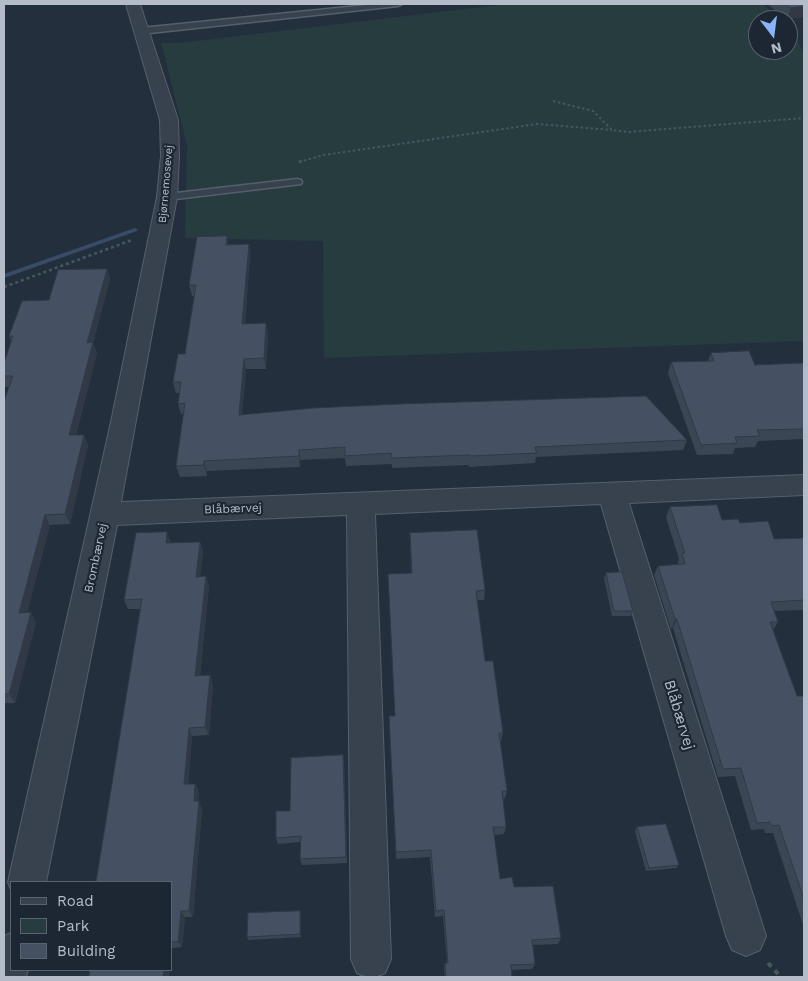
<!DOCTYPE html>
<html>
<head>
<meta charset="utf-8">
<style>
	body { margin:0 }
	#map { position:relative; width:808px; height:981px; overflow:hidden; background:#242f3e; font-family:"Work Sans",sans-serif }
	canvas { display:block }
	.frame { position:absolute; inset:0; border:5px solid #b4bcc9; pointer-events:none }
	.legend { position:absolute; left:10px; top:881px; width:162px; height:90px; box-sizing:border-box; background:#1d2633; border:1px solid #59626f; margin:0; padding:6px 9px; list-style:none; font-size:15px; color:#b4bcc9 }
	.legend li { display:flex; align-items:center; gap:10px; height:25px }
	.legend b { width:25px; border:1px solid #59626f }
	.north { position:absolute; left:748px; top:10px; width:50px; height:50px; box-sizing:border-box; background:#1d2633; border:1px solid #59626f; border-radius:50%; rotate:165deg; font-size:14px; font-weight:700; line-height:20px; text-align:center; color:#b4bcc9 }
	.north::after { content:''; display:block; margin:auto; width:18px; height:22px; background:#8ab4f8; clip-path:polygon(50% 0,100% 100%,50% 72%,0 100%) }
</style>
</head>
<body>
<div id="map">
<canvas width="808" height="981"></canvas>
<div class="frame"></div>
<ul class="legend">
<li><b style="height:6px;background:#38414e"></b>Road</li>
<li><b style="height:14px;background:#263c3f"></b>Park</li>
<li><b style="height:14px;background:#455162"></b>Building</li>
</ul>
<div class="north">N</div>
</div>
<script>
const ctx = document.querySelector('canvas').getContext('2d');
ctx.lineJoin = 'round';
function fill(path, color) {
  ctx.fillStyle = color;
  ctx.fill(path, 'evenodd');
}
function stroke(path, color, width, dash) {
  ctx.strokeStyle = color;
  ctx.lineWidth = width;
  ctx.lineCap = dash ? 'butt' : 'round';
  ctx.setLineDash(dash || []);
  ctx.stroke(path);
}
function label(font, color, halo, rows, align = 'center') {
  ctx.font = font + ' "Work Sans",sans-serif';
  ctx.lineWidth = 4.5;
  ctx.setLineDash([]);
  ctx.textBaseline = 'middle';
  ctx.strokeStyle = halo;
  ctx.fillStyle = color;
  for (const [text, x, y, turn = 0] of rows) {
    ctx.save();
    ctx.translate(x, y);
    ctx.rotate((+turn || 0) * Math.PI / 180);
    ctx.textAlign = isNaN(turn) ? turn : align;
    if (halo) ctx.strokeText(text, 0, 0);
    ctx.fillText(text, 0, 0);
    ctx.restore();
  }
}
fill(new Path2D(`
	M 506,4 L 762,4 L 784,20 L 758,20 L 758,50 L 788,50 L 788,23 L 790,25 L 804,54 L 804,341 L 324,358 L 323,241 L 185,238 L 187,145 L 161,43 L 180,43 Z`), '#263c3f');
fill(new Path2D(`
	M 135,228 L 138,230 L 137,231 L 4,278 L 4,274 Z`), '#394c67');
const service = new Path2D(`
	M 377,4 L 402,4 L 398,6 L 141,34 L 137,31 L 141,28 Z
	M 297,179 L 301,180 L 302,182 L 301,184 L 167,200 L 162,197 L 167,194 Z`);
const minor = new Path2D(`
	M 126,4 L 140,4 L 178,120 L 179,156 L 177,197 L 121,502 L 804,475 L 804,495 L 629,503 L 766,936 L 760,950 L 746,956 L 732,950 L 726,936 L 601,504 L 375,514 L 391,959 L 385,973 C 374,978 368,978 357,973 L 351,959 L 347,515 L 117,525 L 46,882 L 11,882 L 11,890 L 8,882 L 111,422 L 157,197 L 161,156 L 160,120 Z
	M 11,933 L 11,970 L 28,970 L 26,977 L 4,977 L 4,936 Z`);
stroke(service, '#565f6c', 3);
stroke(minor, '#565f6c', 2);
stroke(new Path2D(`
	M 553,101 L 593,111 L 612,130 L 628,132 L 804,118
	M 299,162 L 324,155 L 537,124 L 612,130`), '#44595c', 2, [2.5, 2.5]);
stroke(new Path2D(`
	M 299,162 L 303,161
	M 4,287 L 132,240`), '#44595c', 2.5, [3, 3]);
stroke(new Path2D(`
	M 768,963 L 781,977`), '#44595c', 4, [5, 5]);
fill(service, '#38414e');
fill(minor, '#38414e');
fill(new Path2D(`
	M 767,4 L 804,4 L 804,17 L 787,19 Z
	M 227,236 L 228,245 L 249,244 L 250,255 L 245,324 L 266,323 L 268,334 L 266,369 L 246,369 L 242,415 L 687,440 L 683,450 L 536,457 L 535,463 L 469,467 L 469,465 L 392,468 L 392,464 L 346,466 L 345,458 L 300,460 L 300,467 L 207,471 L 207,476 L 180,477 L 176,466 L 184,414 L 181,414 L 178,404 L 180,393 L 176,393 L 173,382 L 185,354 L 194,296 L 192,296 L 189,285 Z
	M 107,269 L 110,279 L 93,343 L 97,353 L 76,435 L 84,435 L 88,445 L 70,524 L 50,525 L 27,612 L 36,622 L 15,703 L 4,703 L 4,401 L 9,387 L 4,387 L 4,363 L 11,341 L 9,336 L 49,300 Z
	M 711,353 L 755,365 L 804,363 L 804,439 L 758,441 L 755,447 L 735,448 L 733,454 L 697,455 L 668,373 L 671,362 L 708,361 Z
	M 670,507 L 722,520 L 740,523 L 774,539 L 804,538 L 804,610 L 774,611 L 778,622 L 773,630 L 797,696 L 804,696 L 804,928 L 773,833 L 765,833 L 764,829 L 751,830 L 735,776 L 718,777 L 673,628 L 671,629 L 654,575 L 658,566 L 678,564 L 678,563 L 679,559 L 666,517 Z
	M 410,533 L 485,590 L 484,600 L 477,600 L 485,661 L 503,733 L 501,741 L 500,741 L 507,791 L 505,798 L 503,799 L 506,827 L 504,834 L 494,835 L 500,879 L 514,887 L 561,938 L 558,944 L 533,945 L 535,964 L 532,969 L 511,970 L 512,977 L 445,977 L 444,969 L 445,963 L 447,963 L 443,916 L 435,917 L 430,857 L 396,859 L 389,716 L 395,716 L 411,573 Z
	M 171,542 L 171,543 L 200,542 L 203,552 L 200,576 L 206,576 L 209,586 L 200,676 L 210,675 L 213,684 L 209,735 L 192,736 L 188,784 L 195,784 L 199,792 L 198,801 L 202,809 L 193,917 L 185,917 L 182,947 L 172,948 L 171,957 L 171,882 L 140,609 L 128,609 L 124,600 Z
	M 606,573 L 633,611 L 631,616 L 612,616 L 604,578 Z
	M 343,755 L 344,762 L 347,863 L 302,865 L 300,859 L 301,842 L 278,844 L 276,838 L 290,811 Z
	M 637,827 L 679,865 L 676,868 L 646,871 L 635,831 Z
	M 301,914 L 301,937 L 248,940 L 247,937 Z`), '#3b4654');
fill(new Path2D(`
	M 804,6 L 804,17 L 787,19 L 791,8 Z
	M 227,236 L 229,246 L 226,245 Z
	M 249,244 L 250,255 L 244,334 L 242,324 Z
	M 107,269 L 110,279 L 93,343 L 97,353 L 73,446 L 69,435 L 87,343 Z
	M 266,323 L 268,334 L 266,369 L 264,358 Z
	M 244,359 L 246,369 L 241,426 L 239,415 Z
	M 84,435 L 88,445 L 70,524 L 65,514 Z
	M 299,450 L 300,460 L 300,467 L 299,456 Z
	M 204,461 L 207,471 L 207,476 L 204,465 Z
	M 45,515 L 50,525 L 25,622 L 19,613 Z
	M 167,532 L 171,542 L 169,553 L 166,543 Z
	M 200,542 L 203,552 L 199,586 L 196,577 Z
	M 206,576 L 209,586 L 199,685 L 195,676 Z
	M 31,612 L 36,622 L 15,703 L 9,694 Z
	M 675,619 L 677,619 L 673,628 L 671,629 Z
	M 210,675 L 213,684 L 209,735 L 205,727 Z
	M 189,728 L 192,736 L 188,792 L 184,784 Z
	M 343,755 L 344,762 L 347,863 L 346,857 Z
	M 195,784 L 199,792 L 198,809 L 194,801 Z
	M 199,801 L 202,809 L 193,917 L 189,911 Z
	M 181,911 L 185,917 L 182,947 L 178,942 Z
	M 300,911 L 301,914 L 301,937 L 300,934 Z
	M 164,970 L 170,970 L 169,977 L 163,977 Z`), '#303945');
const building = new Path2D(`
	M 785,4 L 804,4 L 804,6 L 791,8 Z
	M 227,236 L 226,245 L 249,244 L 242,324 L 266,323 L 264,358 L 244,359 L 239,415 L 314,408 L 399,404 L 646,396 L 687,440 L 535,447 L 537,453 L 470,456 L 470,455 L 392,458 L 391,453 L 345,456 L 345,447 L 299,450 L 299,456 L 204,461 L 204,465 L 176,466 L 185,403 L 178,404 L 181,382 L 173,382 L 178,354 L 185,354 L 196,285 L 189,285 L 197,237 Z
	M 107,269 L 87,343 L 93,342 L 69,435 L 84,435 L 65,514 L 45,515 L 19,613 L 31,612 L 9,694 L 4,694 L 4,401 L 13,376 L 4,376 L 4,363 L 13,336 L 9,336 L 22,301 L 49,300 L 58,270 Z
	M 749,351 L 755,365 L 804,363 L 804,429 L 757,430 L 760,436 L 735,437 L 737,443 L 701,445 L 671,362 L 714,361 L 711,353 Z
	M 717,505 L 722,520 L 738,519 L 740,523 L 768,521 L 774,539 L 804,538 L 804,600 L 771,602 L 778,622 L 770,622 L 797,696 L 804,696 L 804,899 L 779,825 L 772,826 L 770,822 L 757,823 L 741,768 L 723,769 L 677,619 L 675,619 L 658,566 L 685,564 L 682,553 L 685,553 L 670,507 Z
	M 477,530 L 485,590 L 476,591 L 485,661 L 493,661 L 503,733 L 499,733 L 507,791 L 502,791 L 506,827 L 493,827 L 500,879 L 512,877 L 514,887 L 553,886 L 561,938 L 532,940 L 535,964 L 511,965 L 512,977 L 446,977 L 445,963 L 448,963 L 444,910 L 436,911 L 431,850 L 396,852 L 389,716 L 395,716 L 388,574 L 412,573 L 410,533 Z
	M 167,532 L 166,543 L 200,542 L 196,577 L 206,576 L 195,676 L 210,675 L 205,727 L 189,728 L 184,784 L 195,784 L 194,801 L 199,801 L 189,911 L 181,911 L 178,942 L 171,942 L 171,882 L 96,882 L 142,599 L 124,600 L 136,533 Z
	M 622,572 L 633,611 L 614,611 L 606,573 Z
	M 343,755 L 346,857 L 300,859 L 301,836 L 276,838 L 276,811 L 290,811 L 291,758 Z
	M 666,824 L 679,865 L 649,868 L 637,827 Z
	M 300,911 L 300,934 L 247,937 L 248,913 Z
	M 90,970 L 164,970 L 163,977 L 89,977 Z`);
fill(building, '#455162');
stroke(building, '#303945', 1);
label('11px', '#b4bcc9', '#1d2633', [
	["Bjørnemosevej",166,184,-85]
]);
label('12px', '#b4bcc9', '#1d2633', [
	["Blåbærvej",233,509,-2],
	["Brombærvej",96,558,-78]
]);
label('15px', '#b4bcc9', '#1d2633', [
	["Blåbærvej",679,715,73]
]);
</script>
</body>
</html>
